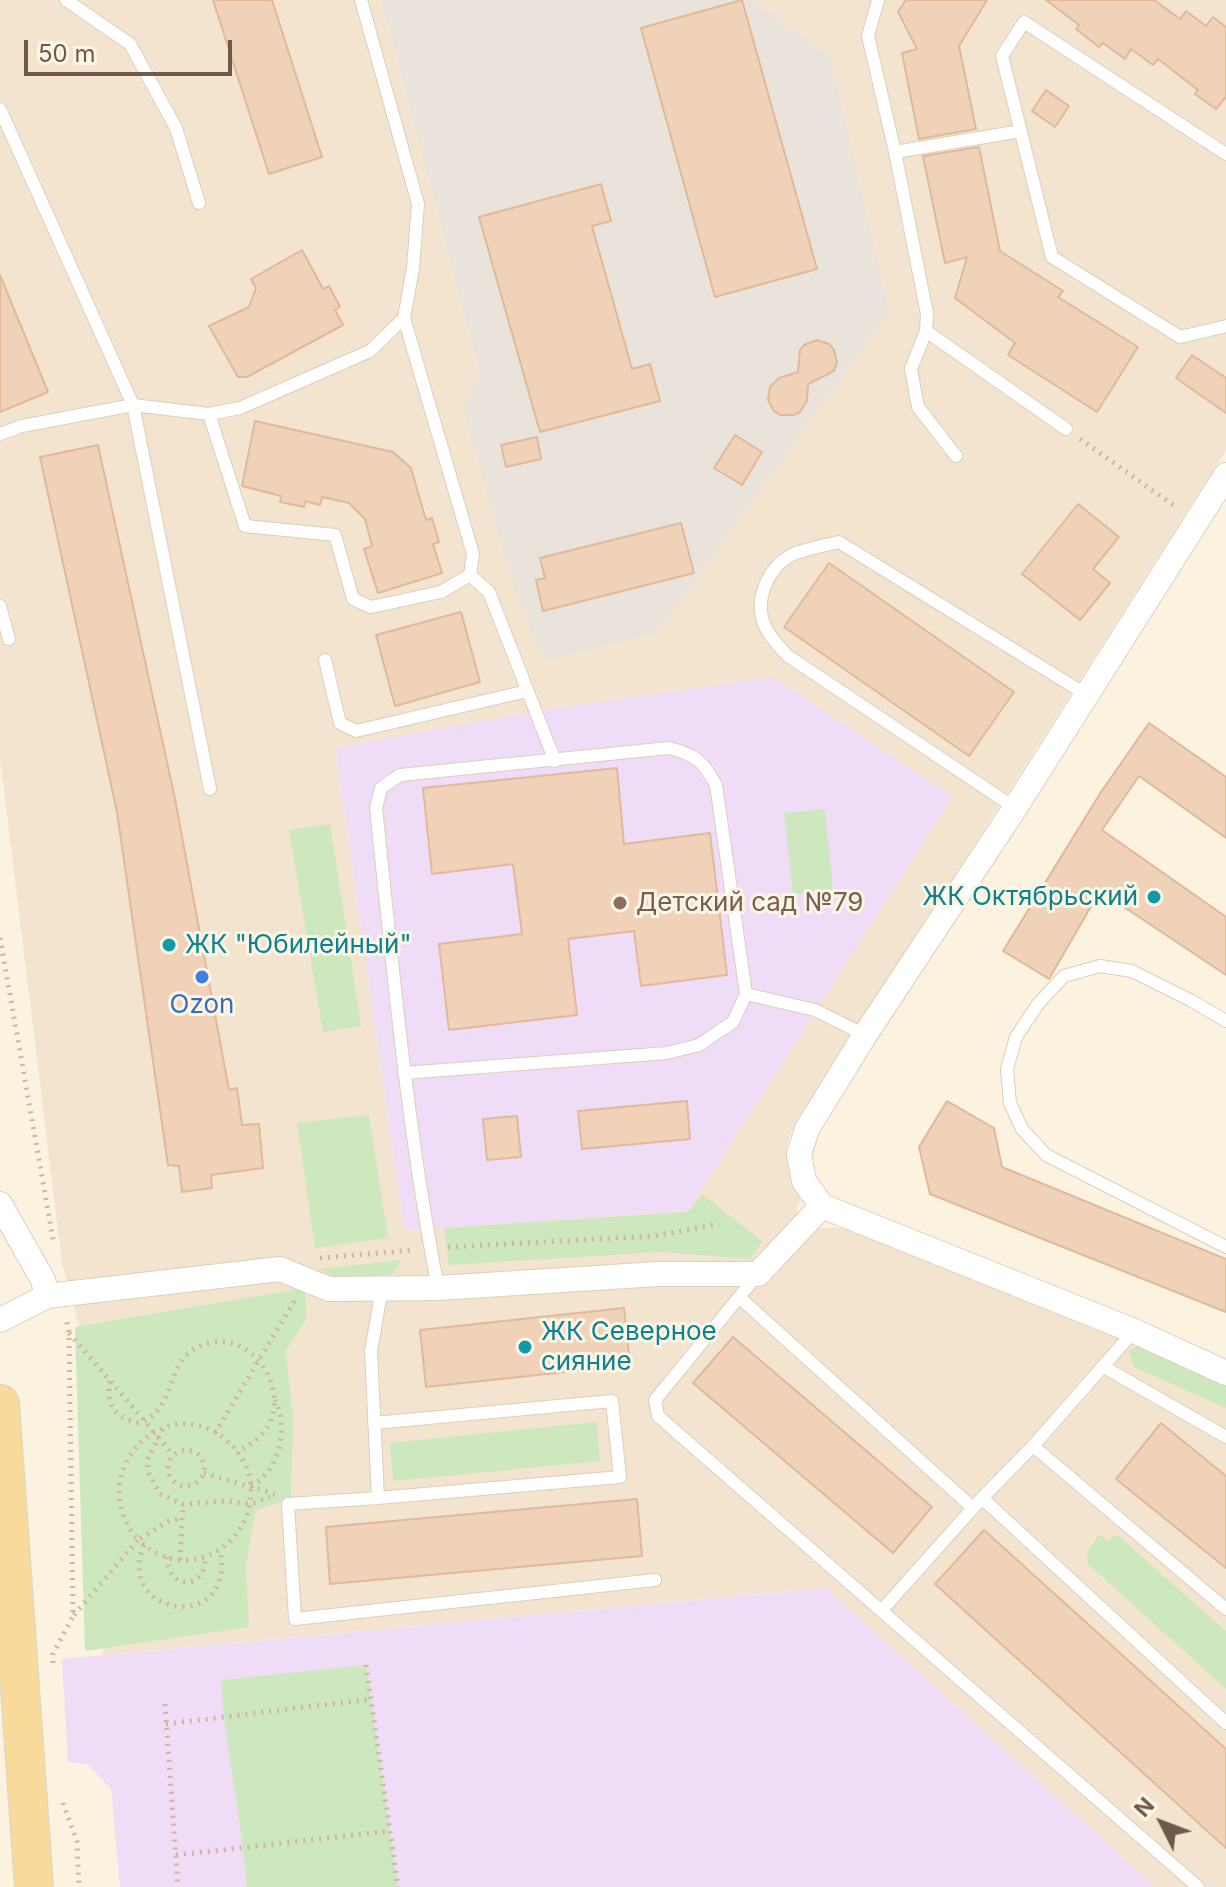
<!DOCTYPE html>
<html>
<head>
<meta charset="utf-8">
<style>
	body { margin:0 }
	#map { position:relative; width:1226px; height:1887px; overflow:hidden; background:#fbf2e0; font-family:Inter,sans-serif }
	canvas { display:block }
	.north { position:absolute; left:1122px; top:1783px; width:80px; height:80px; -webkit-text-stroke:6px #fef6e5; paint-order:stroke; rotate:312deg; font-size:22px; font-weight:700; line-height:32px; text-align:center; color:#705948 }
	.north::after { content:''; display:block; margin:auto; width:28px; height:36px; background:#705948; clip-path:polygon(50% 0,100% 100%,50% 72%,0 100%) }
	.scale { position:absolute; left:24px; top:40px; width:208px; height:36px; box-sizing:border-box; border:4px solid #705948; border-top:0; padding-left:10px; font-size:24px; line-height:28px; white-space:nowrap; color:#705948; -webkit-text-stroke:6px #fef6e5; paint-order:stroke }
</style>
</head>
<body>
<div id="map">
<canvas width="1226" height="1887"></canvas>
<div class="north">N</div>
<div class="scale">50 m</div>
</div>
<script>
const ctx = document.querySelector('canvas').getContext('2d');
ctx.lineJoin = 'round';
function fill(path, color) {
  ctx.fillStyle = color;
  ctx.fill(path, 'evenodd');
}
function stroke(path, color, width, dash) {
  ctx.strokeStyle = color;
  ctx.lineWidth = width;
  ctx.lineCap = dash ? 'butt' : 'round';
  ctx.setLineDash(dash || []);
  ctx.stroke(path);
}
function label(font, color, halo, rows, align = 'center') {
  ctx.font = font + ' Inter,sans-serif';
  ctx.lineWidth = 6;
  ctx.setLineDash([]);
  ctx.textBaseline = 'middle';
  ctx.strokeStyle = halo;
  ctx.fillStyle = color;
  for (const [text, x, y, turn = 0] of rows) {
    ctx.save();
    ctx.translate(x, y);
    ctx.rotate((+turn || 0) * Math.PI / 180);
    ctx.textAlign = isNaN(turn) ? turn : align;
    if (halo) ctx.strokeText(text, 0, 0);
    ctx.fillText(text, 0, 0);
    ctx.restore();
  }
}
fill(new Path2D(`
	M 0,0 L 381,0 L 480,376 L 830,56 L 753,0 L 1226,0 L 1226,450 L 789,1136 L 786,1152 L 801,1197 L 796,1211 L 819,1229 L 833,1227 L 850,1230 L 1095,1324 L 1226,1385 L 1226,1887 L 1155,1887 L 826,1588 L 103,1655 L 80,1330 L 62,1263 L 0,757 ZM 335,748 L 951,798 L 815,1010 L 404,1230 Z`), '#f2e4cf');
fill(new Path2D(`
	M 381,0 L 753,0 L 830,56 L 889,312 L 657,633 L 543,661 L 513,585 L 463,408 L 480,376 Z`), '#e9e3db');
fill(new Path2D(`
	M 773,677 L 952,797 L 688,1211 L 404,1230 L 335,748 L 536,711 Z
	M 826,1588 L 1155,1887 L 120,1887 L 111,1789 L 87,1764 L 68,1762 L 62,1659 Z`), '#efddf7');
fill(new Path2D(`
	M 825,809 L 833,890 L 793,894 L 784,813 Z
	M 330,824 L 361,1026 L 323,1032 L 289,830 Z
	M 369,1115 L 388,1238 L 315,1248 L 297,1123 Z
	M 702,1194 L 762,1241 L 751,1259 L 661,1252 L 449,1265 L 444,1228 L 688,1212 Z
	M 402,1260 L 393,1274 L 338,1278 L 318,1269 Z
	M 305,1288 L 306,1319 L 286,1351 L 293,1420 L 291,1498 L 255,1511 L 246,1566 L 249,1627 L 85,1651 L 75,1327 Z
	M 1141,1344 L 1226,1385 L 1226,1408 L 1134,1367 L 1129,1351 Z
	M 597,1422 L 600,1461 L 393,1481 L 390,1443 Z
	M 1100,1534 L 1109,1541 L 1116,1534 L 1226,1631 L 1226,1689 L 1088,1564 L 1087,1552 Z
	M 366,1665 L 398,1887 L 247,1887 C 242,1818 225,1750 221,1680 Z`), '#cde7bf');
const building = new Path2D(`
	M 213,0 L 272,0 L 322,157 L 269,174 Z
	M 742,0 L 817,269 L 715,297 L 641,28 Z
	M 906,0 L 987,0 L 959,46 L 976,129 L 919,139 L 902,53 L 917,49 L 898,12 Z
	M 1046,0 L 1154,0 L 1180,19 L 1186,11 L 1206,26 L 1213,17 L 1226,27 L 1226,97 L 1216,109 L 1195,94 L 1198,90 L 1158,59 L 1153,65 L 1131,49 L 1125,59 L 1103,43 L 1099,47 L 1076,29 L 1079,25 Z
	M 1046,90 L 1069,106 L 1055,127 L 1032,111 Z
	M 979,147 L 1000,251 L 1063,291 L 1058,297 L 1138,347 L 1097,412 L 1008,355 L 1015,343 L 955,298 L 967,257 L 945,263 L 923,156 Z
	M 601,184 L 611,221 L 592,226 L 632,369 L 650,364 L 660,401 L 540,432 L 479,217 Z
	M 302,250 L 323,289 L 329,286 L 340,307 L 335,310 L 343,325 L 247,377 L 238,377 L 209,326 L 249,307 L 256,288 L 251,279 Z
	M 0,275 L 48,392 L 0,412 Z
	M 817,340 L 829,344 L 834,350 L 837,362 L 834,371 L 808,384 L 807,401 L 800,412 L 794,415 L 780,415 L 774,411 L 768,400 L 770,387 L 779,378 L 798,372 L 800,350 L 804,345 Z
	M 1192,355 L 1226,378 L 1226,413 L 1176,378 Z
	M 255,421 L 393,452 L 411,468 L 426,520 L 432,518 L 439,542 L 433,544 L 442,573 L 378,593 L 364,549 L 372,546 L 365,519 L 349,503 L 322,497 L 320,505 L 305,501 L 304,507 L 280,502 L 281,496 L 242,486 Z
	M 735,435 L 762,452 L 742,485 L 714,468 Z
	M 537,437 L 541,459 L 506,467 L 501,445 Z
	M 98,445 L 175,799 L 229,1090 L 237,1088 L 242,1125 L 259,1124 L 263,1168 L 211,1175 L 212,1188 L 182,1192 L 179,1166 L 168,1165 L 117,812 L 40,457 Z
	M 1078,504 L 1119,537 L 1093,569 L 1110,583 L 1080,620 L 1022,574 Z
	M 681,523 L 694,573 L 543,611 L 536,580 L 545,578 L 540,558 Z
	M 829,563 L 1014,692 L 969,756 L 784,627 Z
	M 461,612 L 480,682 L 395,706 L 376,635 Z
	M 1149,723 L 1226,777 L 1226,838 L 1139,776 L 1102,830 L 1226,917 L 1226,975 L 1100,891 L 1049,979 L 1003,951 L 1101,792 Z
	M 617,768 L 624,844 L 710,833 L 727,975 L 641,986 L 634,931 L 568,939 L 577,1015 L 449,1030 L 439,944 L 522,934 L 513,864 L 432,874 L 423,788 Z
	M 687,1101 L 690,1139 L 582,1149 L 578,1111 Z
	M 947,1101 L 994,1128 L 1002,1167 L 1226,1259 L 1226,1312 L 930,1194 L 919,1147 Z
	M 517,1116 L 521,1157 L 487,1160 L 483,1119 Z
	M 624,1308 L 630,1365 L 426,1387 L 420,1330 Z
	M 733,1337 L 932,1507 L 893,1553 L 693,1383 Z
	M 1161,1423 L 1226,1476 L 1226,1568 L 1116,1479 Z
	M 637,1499 L 642,1556 L 330,1584 L 326,1527 Z
	M 984,1530 L 1226,1749 L 1226,1848 L 935,1584 Z`);
fill(building, '#efd2b8');
stroke(building, '#e1b99a', 2);
const service = new Path2D(`
	M 66,0 L 130,44 L 176,128 L 199,203
	M 878,0 L 868,36 L 895,152 L 927,314 L 926,331 L 1066,429
	M 0,109 L 133,405 L 210,789
	M 895,152 L 1021,131
	M 1226,154 L 1024,22 L 1002,56 L 1052,257 L 1180,337 L 1226,326
	M 926,331 L 911,369 L 918,407 L 956,456
	M 209,414 L 245,526 L 335,535 L 353,599 L 371,607 L 441,592 L 470,575 L 473,554 L 404,318
	M 0,434 L 22,426 L 133,405 L 209,414 L 240,408 L 370,351 L 404,318 L 413,268 L 418,204 L 361,0
	M 470,575 L 489,592 L 555,761
	M 0,606 L 9,639
	M 325,660 L 340,723 L 356,731 L 527,691
	M 1015,808 L 788,656 C 780,647 769,637 765,626 C 753,599 769,564 796,553 C 810,548 825,545 839,542 L 1087,695
	M 746,994 L 815,1010 L 865,1035
	M 1226,1021 L 1192,1001 L 1132,971 L 1100,966 L 1064,976 L 1038,1004 L 1016,1037 L 1007,1069 L 1010,1103 L 1022,1129 L 1046,1155 L 1226,1247
	M 404,1073 L 667,1053 L 699,1045 L 733,1022 L 746,994 L 716,785 C 703,761 696,755 669,748 L 400,775 L 381,788 L 376,808 C 393,968 407,1129 438,1288
	M 758,1274 L 655,1400 L 658,1416 L 1198,1887
	M 740,1298 L 973,1508 L 982,1498 L 1226,1723
	M 1104,1367 L 1226,1437
	M 374,1423 L 612,1401 L 620,1477 L 378,1498 L 371,1351 L 382,1288
	M 1033,1446 L 1226,1609
	M 378,1498 L 288,1504 L 295,1619 L 655,1580
	M 982,1498 L 1033,1446 L 1134,1331
	M 882,1610 L 973,1508`);
const minor = new Path2D(`
	M 1226,475 L 1015,808 L 865,1035 L 807,1129 L 799,1154 L 804,1181 L 822,1206 L 1134,1331 L 1226,1373
	M 0,1204 L 43,1280 L 47,1296
	M 0,1320 L 47,1296 L 280,1269 L 329,1289 L 438,1288 L 658,1274 L 758,1274 L 822,1206`);
const primary = new Path2D(`
	M 0,1404 L 34,1887`);
stroke(service, '#decebc', 14);
stroke(minor, '#decebc', 26);
stroke(primary, '#dad4cf', 40);
stroke(new Path2D(`
	M 1080,439 L 1176,507
	M 0,938 L 54,1245
	M 448,1247 L 655,1236 L 719,1224
	M 320,1258 L 414,1250
	M 69,1333 L 154,1432
	M 110,1381 C 105,1405 116,1419 140,1423 C 183,1405 160,1351 214,1342 C 254,1336 288,1389 269,1424 C 262,1438 250,1444 237,1453
	M 163,1429 L 147,1460 L 148,1472 L 160,1494 L 183,1504 L 226,1501 L 250,1504 L 270,1497
	M 215,1433 L 295,1300
	M 158,1437 L 173,1455
	M168 1468a18 18 0 1 1 36 0a18 18 0 1 1-36 0Z
	M 204,1473 L 275,1494
	M 251,1486 C 280,1471 289,1427 275,1400
	M 144,1545 C 113,1616 237,1636 220,1549
	M 167,1557 C 168,1592 206,1589 205,1558
	M 180,1560 L 183,1504
	M 74,1615 L 138,1540 C 210,1605 295,1497 225,1439 C 164,1389 82,1473 138,1540 L 169,1521 L 182,1518
	M 53,1663 L 53,1654 L 73,1616 L 69,1333 L 66,1318
	M 366,1665 L 398,1887
	M 165,1704 L 178,1887
	M 166,1724 L 371,1699
	M 63,1803 L 77,1842 L 79,1887
	M 176,1855 L 390,1831`), '#d3b59c', 5, [2, 6]);
stroke(service, '#fff', 12);
stroke(minor, '#fff', 24);
stroke(primary, '#f8db9a', 38);
for (const [x, y, r, color] of [
	[1154,897,8,"#0f9aa8"],
	[620,903,8,"#8d6e63"],
	[169,945,8,"#0f9aa8"],
	[202,977,8,"#3f7fe0"],
	[525,1347,8,"#0f9aa8"]
]) {
  const dot = new Path2D();
  dot.arc(x, y, r, 0, 2 * Math.PI);
  ctx.fillStyle = color;
  ctx.fill(dot);
  stroke(dot, '#fef6e5', 3);
}
label('26px', '#0d838f', '#fef6e5', [
	["ЖК Октябрьский",1138,897,"right"],
	["ЖК \"Юбилейный\"",185,945],
	["ЖК Северное",541,1332],
	["сияние",541,1362]
], 'left');
label('26px', '#785e54', '#fef6e5', [
	["Детский сад №79",636,903]
], 'left');
label('26px', '#366cbe', '#fef6e5', [
	["Ozon",202,1005]
]);
</script>
</body>
</html>
